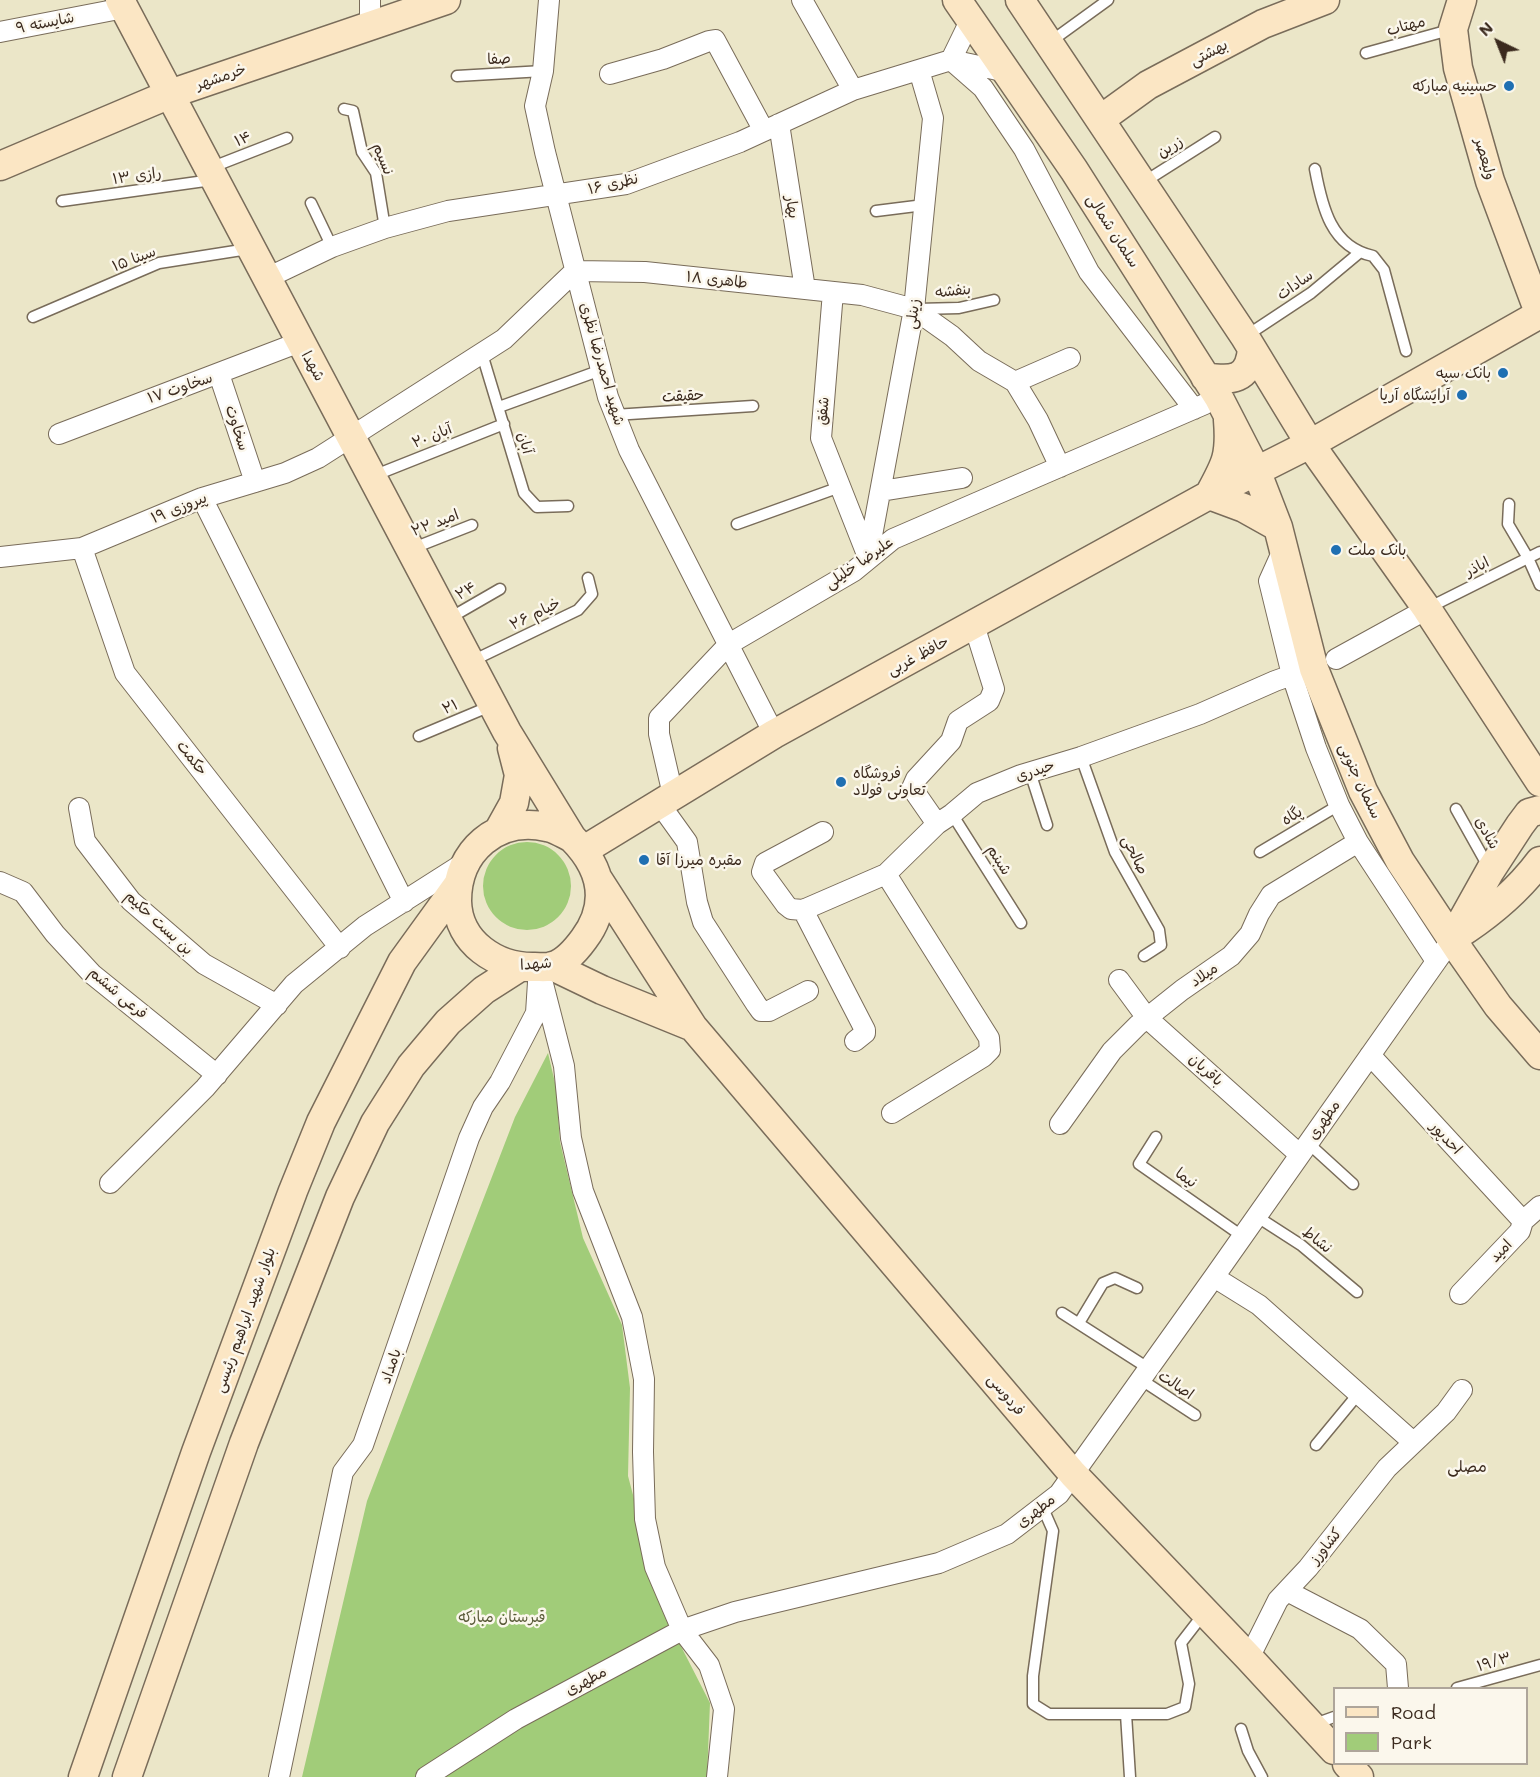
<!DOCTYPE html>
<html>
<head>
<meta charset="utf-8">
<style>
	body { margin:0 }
	#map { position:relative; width:1540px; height:1777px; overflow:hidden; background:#ebe6c8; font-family:Mali,sans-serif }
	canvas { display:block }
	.legend { position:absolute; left:1333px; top:1687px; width:195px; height:78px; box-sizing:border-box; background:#fbf7ec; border:2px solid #aea59a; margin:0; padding:8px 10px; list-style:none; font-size:18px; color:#3b2a1e }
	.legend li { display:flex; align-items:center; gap:12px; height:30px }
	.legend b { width:30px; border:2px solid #aea59a }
	.north { position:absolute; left:1468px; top:12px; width:60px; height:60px; -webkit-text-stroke:4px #fbf7ec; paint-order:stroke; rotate:317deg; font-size:16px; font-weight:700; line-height:24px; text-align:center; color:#3b2a1e }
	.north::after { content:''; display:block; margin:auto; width:21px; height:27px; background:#3b2a1e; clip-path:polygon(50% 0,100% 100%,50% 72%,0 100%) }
</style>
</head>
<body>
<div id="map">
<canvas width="1540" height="1777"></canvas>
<ul class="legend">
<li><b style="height:8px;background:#fbe6c4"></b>Road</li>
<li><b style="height:16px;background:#a1cc79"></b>Park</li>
</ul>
<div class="north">N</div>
</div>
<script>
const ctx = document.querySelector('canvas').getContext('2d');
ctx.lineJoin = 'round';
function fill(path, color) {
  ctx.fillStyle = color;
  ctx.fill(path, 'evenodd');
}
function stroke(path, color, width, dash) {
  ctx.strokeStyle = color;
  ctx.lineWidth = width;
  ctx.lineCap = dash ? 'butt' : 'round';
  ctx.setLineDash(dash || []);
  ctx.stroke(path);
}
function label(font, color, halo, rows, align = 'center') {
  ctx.font = font + ' Mali,"Playpen Sans Arabic",sans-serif';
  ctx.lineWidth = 5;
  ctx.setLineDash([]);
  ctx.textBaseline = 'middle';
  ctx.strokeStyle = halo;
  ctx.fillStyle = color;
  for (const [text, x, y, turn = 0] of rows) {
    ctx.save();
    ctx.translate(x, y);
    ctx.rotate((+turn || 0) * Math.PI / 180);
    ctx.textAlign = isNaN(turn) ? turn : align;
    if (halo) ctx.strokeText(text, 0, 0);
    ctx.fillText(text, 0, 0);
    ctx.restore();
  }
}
fill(new Path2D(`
	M483 886a44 44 0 1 1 88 0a44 44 0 1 1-88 0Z
	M 548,1053 L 556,1087 L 560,1142 L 583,1238 L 622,1325 L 630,1388 L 628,1476 L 665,1615 L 710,1703 L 707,1777 L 302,1777 L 367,1501 L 515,1117 Z`), '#a1cc79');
const lane = new Path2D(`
	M 1050,42 L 1108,0
	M 1366,53 L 1453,29
	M 457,76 L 543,71
	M 344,109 L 353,111 L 362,152 L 376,173 L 385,228
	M 210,168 L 287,138
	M 1315,169 C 1322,207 1331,247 1373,256 L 1384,270 L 1406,351
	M 1144,182 L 1215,137
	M 62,201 L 212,180
	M 311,203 L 332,247
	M 876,211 L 924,205
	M 917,309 L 959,308 L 994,300
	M 33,317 L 159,263 L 248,249
	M 1246,336 L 1311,293 L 1359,253
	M 482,354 L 524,493 L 537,507 L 568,506
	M 499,407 L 601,370
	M 614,415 L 753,406
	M 373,476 L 504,424
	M 1509,504 L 1508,524 L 1528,558 L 1540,585
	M 737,524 L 840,487
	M 411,549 L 472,525
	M 1428,608 L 1540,552
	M 448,619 L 500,589
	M 472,661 L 578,610 L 592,594 L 588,578
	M 419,736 L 493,705
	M 1081,757 L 1115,852 L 1159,930 L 1161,945 L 1144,956
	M 1030,772 L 1047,825
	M 1456,809 L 1489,868
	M 952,814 L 1021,923
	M 1260,852 L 1339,805
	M 1156,1137 L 1139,1164 L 1242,1236
	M 1308,1143 L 1353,1184
	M 1256,1216 L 1301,1245 L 1357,1292
	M 1062,1313 L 1148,1368
	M 1079,1323 L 1103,1283 L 1115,1278 L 1137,1288
	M 1140,1379 L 1195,1415
	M 1316,1445 L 1359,1393
	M 1042,1506 L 1053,1531 L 1033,1676 L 1033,1704 L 1049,1714 L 1167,1714 L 1185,1707 L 1189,1684 L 1181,1643 L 1205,1612
	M 1457,1688 L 1540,1665
	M 1126,1714 L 1130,1777
	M 1312,1725 L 1334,1717
	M 1241,1729 L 1248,1751 L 1262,1777`);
const street = new Path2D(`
	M 370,0 L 370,25
	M 549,0 L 543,71 L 535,106 L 545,152 L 608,397 L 629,450 L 774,734
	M 802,0 L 853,90
	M 971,19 L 951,60 L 1007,72
	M 0,32 L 124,8
	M 610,74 L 663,59 L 709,41 L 715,40 L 764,131
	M 779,124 L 805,289
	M 267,278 L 332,247 L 385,228 L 448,211 L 626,184 L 740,142 L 853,90 L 951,60 L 983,88 L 1024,149 L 1089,272 L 1194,409
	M 833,292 L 821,438 L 868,557
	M 219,374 L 255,482
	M 1015,382 L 1070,358
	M 59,434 L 300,342
	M 881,491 L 962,478
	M 202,498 L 404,902
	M 82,548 L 125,673 L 340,948
	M 1283,550 L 1269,581 L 1292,675 L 1316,748 L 1339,805 L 1358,842 L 1436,961
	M 0,557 L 82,548 L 202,498 L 285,473 L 318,458 L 504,339 L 575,271 L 645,272 L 862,295 L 914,309 L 952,336 L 979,361 L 1015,382 L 1038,420 L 1060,467
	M 868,557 L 914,309 L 933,118 L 919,70
	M 1336,659 L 1427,609
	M 673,795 L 659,734 L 659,718 L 729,644 L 854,571 L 893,539 L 1205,404
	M 659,803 L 687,842 L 697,902 L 703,922 L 756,1004 L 761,1011 L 769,1011 L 808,991
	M 79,808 L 85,841 L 131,901 L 204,964 L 277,1005
	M 937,824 L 912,788 L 916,779 L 951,741 L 958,721 L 989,701 L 994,689 L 974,625
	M 823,832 L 765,863 L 762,872 L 786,905 L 791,909 L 803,910 L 886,874 L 937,824 L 952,814 L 977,793 L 1021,775 L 1081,757 L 1200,714 L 1275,681 L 1292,675
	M 886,874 L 989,1038 L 990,1050 L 983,1057 L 892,1113
	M 0,882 L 23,892 L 55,934 L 92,974 L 217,1075
	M 803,910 L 865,1030 L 865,1033 L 855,1041
	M 1119,980 L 1147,1018 L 1299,1154
	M 543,984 L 564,1066 L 571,1138 L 583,1191 L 632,1317 L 644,1379 L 643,1452 L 645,1519 L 655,1567 L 682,1630 L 709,1665 L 724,1709 L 717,1777
	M 1370,1055 L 1523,1221
	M 1060,1124 L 1112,1051 L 1138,1025 L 1182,990 L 1231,956 L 1250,934 L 1259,914 L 1271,895 L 1358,842
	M 110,1183 L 205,1088 L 294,984 L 365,926 L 464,863
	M 1214,1277 L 1259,1305 L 1413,1442
	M 1460,1294 L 1520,1231 L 1523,1221 L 1540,1206
	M 1287,1591 L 1360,1629 L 1396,1664 L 1398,1688
	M 1249,1658 L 1278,1600 L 1308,1568 L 1387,1468 L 1446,1412 L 1462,1390
	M 279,1777 L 343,1472 L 363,1445 L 469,1138 L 483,1107 L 500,1082 L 536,1013 L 539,967
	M 426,1777 L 516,1719 L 682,1630 L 735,1612 L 939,1563 L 1007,1534 L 1059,1494 L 1214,1277 L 1452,939`);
const secondary = new Path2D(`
	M 120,0 L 507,732 L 572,838 C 602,868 610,904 584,939 C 576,950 566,962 553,966 C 548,968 541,967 535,967 C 497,968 458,943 457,901 C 457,851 497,816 547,827 C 555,828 564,834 572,838
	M 957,0 L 1074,170 L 1219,398 L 1256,470 L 1278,527 L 1314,669 L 1363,791 L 1400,861 L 1461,953 L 1498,1006 L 1540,1055
	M 1020,0 L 1245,337 L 1310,444 L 1427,609 L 1540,782
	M 1462,0 L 1453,29 L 1458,68 L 1490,181 L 1540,315
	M 1101,119 L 1148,85 L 1263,24 L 1325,0
	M 0,166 L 170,94 L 446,0
	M 1205,377 C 1231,381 1249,381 1252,349
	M 1228,420 C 1231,456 1226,464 1209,495 L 1244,508 L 1278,527
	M 499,830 L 514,803 L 519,775 L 512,748
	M 584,850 L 774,734 L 1209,495 L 1310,444 L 1540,314
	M 598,879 L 693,1027 L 1073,1474 L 1249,1658 L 1334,1750
	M 1456,936 C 1489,915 1517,892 1540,861
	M 1452,939 L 1490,871 L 1520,825 L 1529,813 L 1540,810
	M 552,966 L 602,990 L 693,1027
	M 1347,1764 L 1359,1777
	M 83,1777 L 196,1452 L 293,1191 L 321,1122 L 402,962 L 457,886
	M 127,1777 L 244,1443 L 340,1197 L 375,1123 L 411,1066 L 448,1022 L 484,990 L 520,967`);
stroke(lane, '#796c5a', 13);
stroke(street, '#796c5a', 22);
stroke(secondary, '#796c5a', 31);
stroke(lane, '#fff', 10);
stroke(street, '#fff', 20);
stroke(secondary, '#fbe6c4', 28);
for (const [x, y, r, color] of [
	[1509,86,6,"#1f6fb2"],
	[1503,373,6,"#1f6fb2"],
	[1462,395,6,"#1f6fb2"],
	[1336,550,6,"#1f6fb2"],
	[841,782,6,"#1f6fb2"],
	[644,860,6,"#1f6fb2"]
]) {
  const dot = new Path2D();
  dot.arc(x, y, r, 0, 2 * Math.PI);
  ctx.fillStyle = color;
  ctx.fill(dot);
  stroke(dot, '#fbf7ec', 2);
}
label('15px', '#3b2a1e', '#fbf7ec', [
	["شایسته ۹",45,23,-11],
	["مهتاب",1406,26,-15],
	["بهشتی",1209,53,-28],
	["صفا",499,59,-3],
	["خرمشهر",221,77,-19],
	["۱۴",243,139,-22],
	["زرین",1170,147,-32],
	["نسیم",383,159,68],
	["ولیعصر",1485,159,74],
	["رازی ۱۳",137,176,-8],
	["نظری ۱۶",613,184,-13],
	["بهار",792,207,81],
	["سلمان شمالی",1113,231,57],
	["سینا ۱۵",134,259,-21],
	["طاهری ۱۸",717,280,6],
	["سادات",1295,285,-35],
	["بنفشه",953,291,-6],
	["زینلی",913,314,-82],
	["شهید احمدرضا نظری",602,364,74],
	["شهدا",313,366,61],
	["سخاوت ۱۷",180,388,-19],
	["حقیقت",683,396,-3],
	["شفق",823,411,-85],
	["سخاوت",237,428,72],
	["آبان ۲۰",432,436,-22],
	["آبان",525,443,74],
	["پیروزی ۱۹",179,508,-22],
	["امید ۲۲",435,523,-21],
	["علیرضا خلیلی",859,563,-35],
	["اباذر",1477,567,-27],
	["۲۴",466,591,-30],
	["خیام ۲۶",535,614,-26],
	["حافظ غربی",918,656,-28],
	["۲۱",450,707,-23],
	["حکمت",192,758,52],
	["حیدری",1035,771,-18],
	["سلمان جنوبی",1360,781,65],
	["پگاه",1292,816,-31],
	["شادی",1487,833,61],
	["صالحی",1135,855,64],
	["شبنم",999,860,58],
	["بن بست حکیم",159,923,43],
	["شهدا",536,964,-4],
	["میلاد",1204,975,-35],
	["فرعی ششم",118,993,40],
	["باقریان",1206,1070,42],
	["مطهری",1324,1120,-55],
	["احدپور",1446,1138,47],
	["نیما",1186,1178,35],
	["نشاط",1317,1240,38],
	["امید",1501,1251,-46],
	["بلوار شهید ابراهیم رئیسی",245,1320,-70],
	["بامداد",391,1366,-71],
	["اصالت",1176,1385,34],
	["فردوسی",1006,1395,50],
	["مطهری",1036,1511,-38],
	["کشاورز",1326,1546,-51],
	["۱۹/۳",1494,1662,-16],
	["مطهری",586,1681,-28]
]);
label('15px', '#3b2a1e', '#fbf7ec', [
	["حسینیه مبارکه",1497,86],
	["بانک سپه",1491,373],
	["آرایشگاه آریا",1450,395],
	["بانک ملت",1348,550,"left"],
	["فروشگاه",853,773,"left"],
	["تعاونی فولاد",853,790,"left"],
	["مقبره میرزا آقا",656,860,"left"]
], 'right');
label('15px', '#5a5b39', '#fbf7ec', [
	["قبرستان مبارکه",502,1617]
]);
label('16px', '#3b2a1e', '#fbf7ec', [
	["مصلی",1467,1467]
]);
</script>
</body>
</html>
